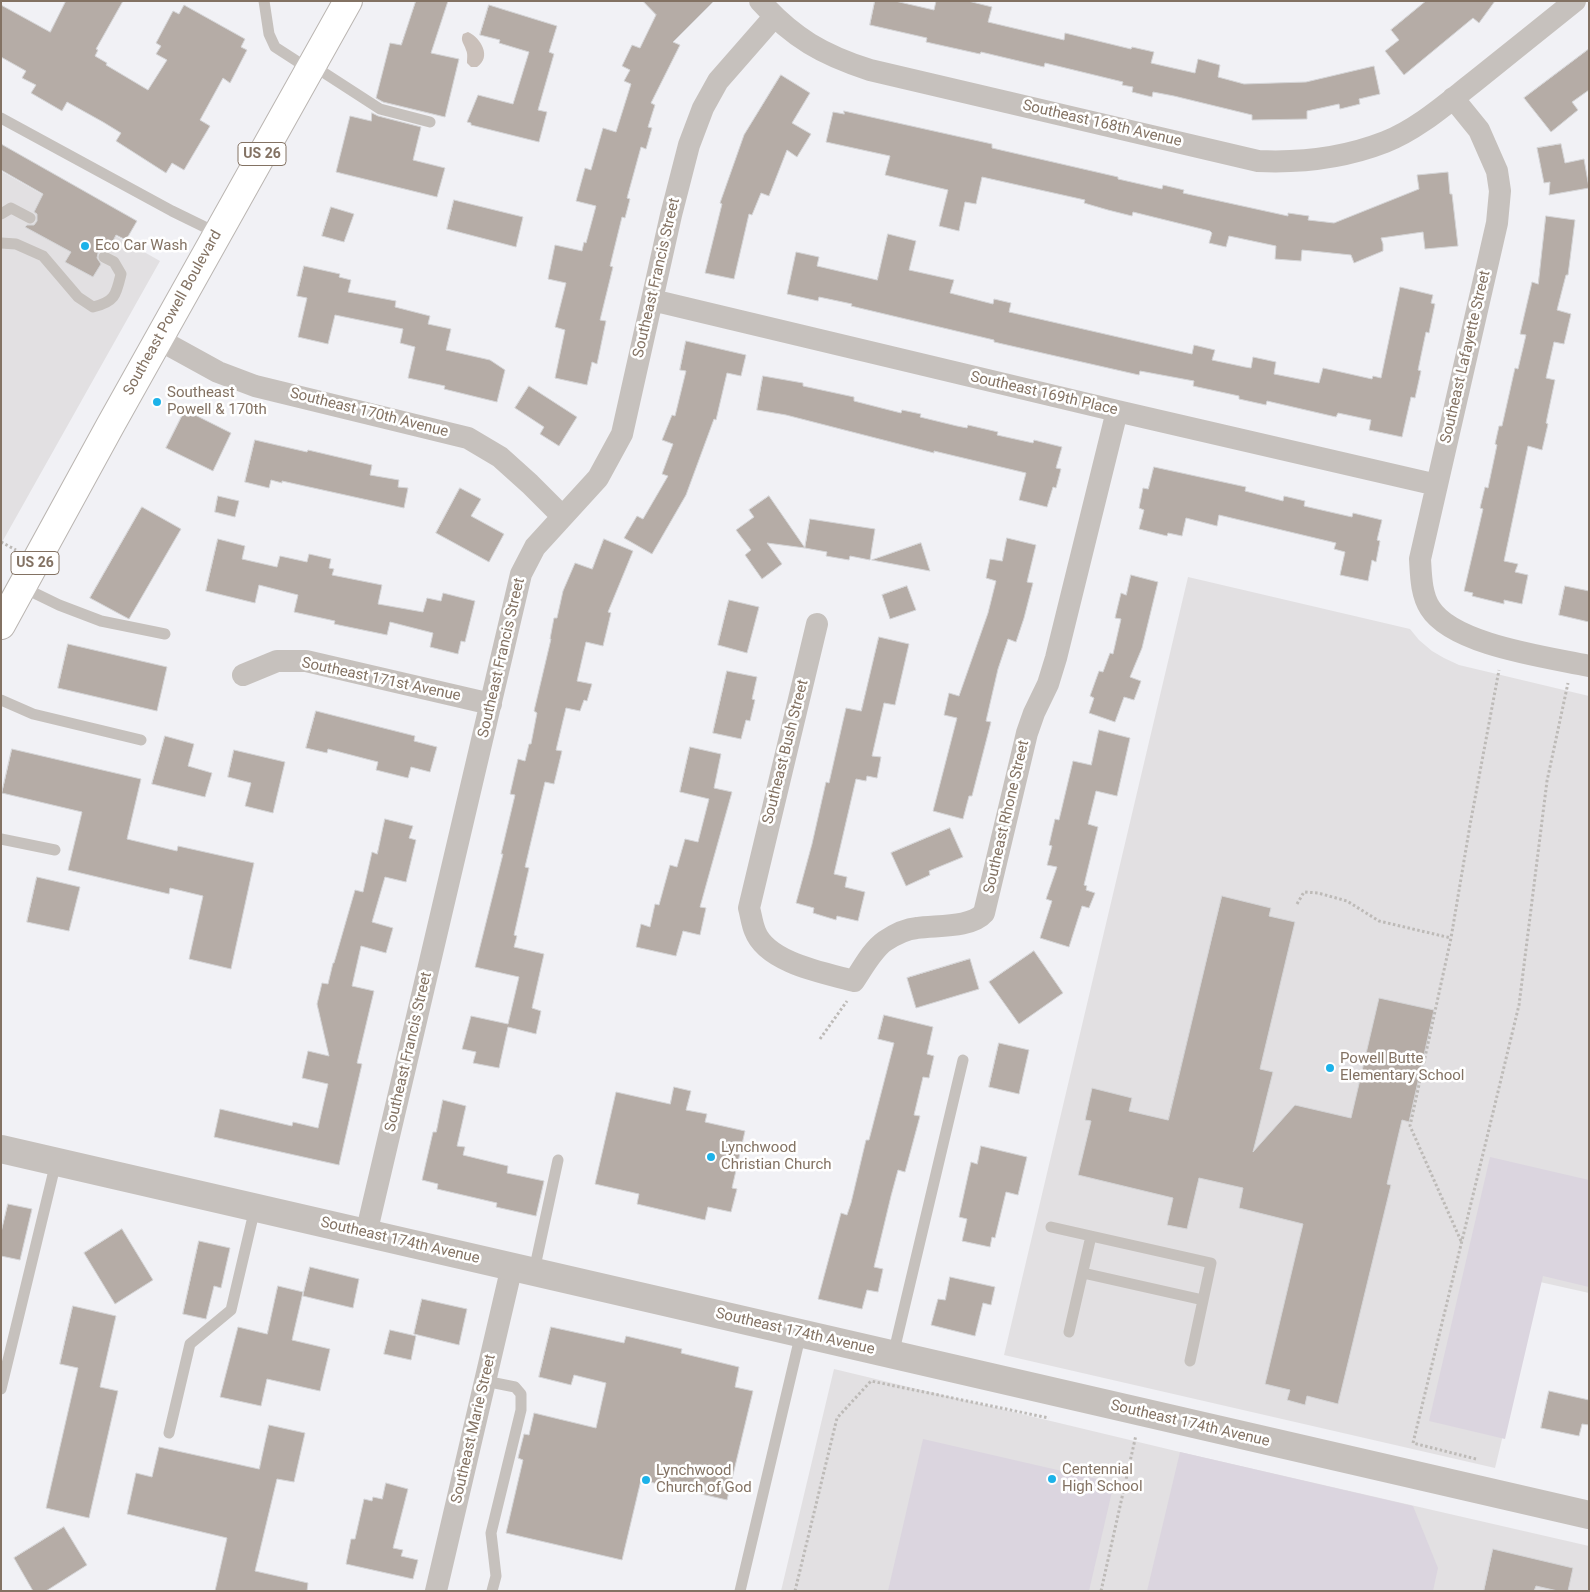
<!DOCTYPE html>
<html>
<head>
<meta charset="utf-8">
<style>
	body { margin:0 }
	#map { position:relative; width:1590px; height:1592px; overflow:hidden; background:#f1f1f5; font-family:Roboto,sans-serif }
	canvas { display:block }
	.frame { position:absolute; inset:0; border:2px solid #837263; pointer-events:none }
</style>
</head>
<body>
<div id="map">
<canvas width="1590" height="1592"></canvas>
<div class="frame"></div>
</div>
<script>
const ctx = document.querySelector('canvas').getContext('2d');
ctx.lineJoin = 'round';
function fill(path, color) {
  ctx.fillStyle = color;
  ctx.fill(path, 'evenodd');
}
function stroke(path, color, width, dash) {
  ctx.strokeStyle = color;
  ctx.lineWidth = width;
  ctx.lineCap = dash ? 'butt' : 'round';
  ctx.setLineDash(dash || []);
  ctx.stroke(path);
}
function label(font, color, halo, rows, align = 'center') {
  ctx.font = font + ' Roboto,sans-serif';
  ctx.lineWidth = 5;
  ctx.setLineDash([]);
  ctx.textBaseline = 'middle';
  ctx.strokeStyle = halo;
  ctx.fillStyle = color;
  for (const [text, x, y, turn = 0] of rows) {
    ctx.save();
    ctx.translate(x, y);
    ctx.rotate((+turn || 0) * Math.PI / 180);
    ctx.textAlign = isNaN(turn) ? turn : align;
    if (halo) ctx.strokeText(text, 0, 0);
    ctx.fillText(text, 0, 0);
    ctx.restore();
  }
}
fill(new Path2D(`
	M 1,171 L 160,261 L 1,544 Z
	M 1188,577 L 1410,629 L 1419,640 L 1432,651 L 1444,658 L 1459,665 L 1589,696 L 1589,1293 L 1540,1282 L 1495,1468 L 1004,1355 Z
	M 834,1369 L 1180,1452 L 1589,1546 L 1589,1591 L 781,1591 Z`), '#e2e0e2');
fill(new Path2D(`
	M 1490,1157 L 1589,1180 L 1589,1287 L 1543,1276 L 1505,1439 L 1429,1421 Z
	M 923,1439 L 1114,1483 L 1089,1591 L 888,1591 Z
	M 1180,1452 L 1413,1506 L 1438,1568 L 1433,1591 L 1147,1591 Z`), '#dbd5df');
fill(new Path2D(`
	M 468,32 C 481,38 492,57 477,67 L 471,67 L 467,63 C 467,58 468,54 466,50 C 464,43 460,41 463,34 Z`), '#cac0ba');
const building = new Path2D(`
	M 66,1 L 123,1 L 96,49 L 98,50 L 95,56 L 107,63 L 106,65 L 148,90 L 167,60 L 156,54 L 161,46 L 156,43 L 173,11 L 179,14 L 184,5 L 245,39 L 241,47 L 247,50 L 230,83 L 223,78 L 200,120 L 210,126 L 184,170 L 172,163 L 166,173 L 116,141 L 121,133 L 103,122 L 67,102 L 62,111 L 31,93 L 36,85 L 22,78 L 26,71 L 1,57 L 1,5 L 50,32 Z
	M 416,1 L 448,1 L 431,53 L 459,59 L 445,117 L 383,102 L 376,98 L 390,43 L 401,45 Z
	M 643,1 L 714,1 L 673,42 L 680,45 L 651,103 L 655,105 L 648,127 L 652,128 L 646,149 L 641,147 L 627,198 L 630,199 L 625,218 L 622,217 L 610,266 L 613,267 L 600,320 L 606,321 L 597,364 L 592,362 L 587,385 L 555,378 L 565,330 L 555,327 L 566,283 L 548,279 L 555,245 L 582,251 L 584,242 L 586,243 L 596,206 L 576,201 L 585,168 L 591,170 L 603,128 L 616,132 L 631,84 L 624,81 L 630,70 L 622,66 L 632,45 L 640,48 L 656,15 Z
	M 875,1 L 895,1 L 934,10 L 936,1 L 968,1 L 992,7 L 988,22 L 1064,40 L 1065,33 L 1131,49 L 1132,47 L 1154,52 L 1151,63 L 1195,73 L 1198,59 L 1220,65 L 1218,77 L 1244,84 L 1306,82 L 1374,66 L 1380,94 L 1359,99 L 1360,104 L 1340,109 L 1339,104 L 1307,111 L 1307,119 L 1252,120 L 1252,115 L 1174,96 L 1153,92 L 1152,97 L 1132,92 L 1133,87 L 1122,85 L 1123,82 L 1045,63 L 1044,67 L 981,52 L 980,54 L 926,42 L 927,38 L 870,25 Z
	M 1426,1 L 1495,1 L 1479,23 L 1473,18 L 1404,75 L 1385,51 L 1399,40 L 1391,30 Z
	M 489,5 L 557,26 L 549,52 L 554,54 L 538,110 L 547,112 L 539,142 L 471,125 L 471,123 L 467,122 L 478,95 L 513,104 L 529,52 L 499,43 L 500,40 L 480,35 Z
	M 1589,49 L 1589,90 L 1572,102 L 1578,110 L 1551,132 L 1524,98 Z
	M 781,75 L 810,93 L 792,123 L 811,134 L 797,157 L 787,150 L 769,196 L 761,193 L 752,215 L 749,214 L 734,279 L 705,273 L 722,204 L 720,203 L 744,135 Z
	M 844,111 L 992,144 L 992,148 L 1118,177 L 1118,179 L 1162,189 L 1163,185 L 1184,190 L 1183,193 L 1288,216 L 1288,213 L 1309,216 L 1308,220 L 1334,223 L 1419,189 L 1417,175 L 1448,172 L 1450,194 L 1452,194 L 1458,246 L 1425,249 L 1423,232 L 1381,238 L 1383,244 L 1383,251 L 1354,263 L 1351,255 L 1302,250 L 1301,261 L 1275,259 L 1276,246 L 1229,236 L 1226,247 L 1209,243 L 1212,233 L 1210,231 L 1133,212 L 1132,216 L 1108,210 L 1084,203 L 1085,200 L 982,177 L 976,204 L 965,202 L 959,231 L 939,226 L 948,190 L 885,175 L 890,156 L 826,142 L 833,112 L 844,114 Z
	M 372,113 L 378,116 L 421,127 L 413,160 L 445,168 L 437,197 L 336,172 L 350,116 L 371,121 Z
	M 1,144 L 137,221 L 126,240 L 116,235 L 108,251 L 103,250 L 98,253 L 97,258 L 101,264 L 93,277 L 65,262 L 71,252 L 25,227 L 27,225 L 34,225 L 37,221 L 37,214 L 34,212 L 43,194 L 1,170 Z
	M 1561,144 L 1565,163 L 1584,159 L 1589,188 L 1549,195 L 1550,182 L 1544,183 L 1537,148 Z
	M 454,200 L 523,217 L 516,247 L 447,229 Z
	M 331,207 L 354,214 L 344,242 L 322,236 Z
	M 1546,216 L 1575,220 L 1568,275 L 1566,275 L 1557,310 L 1571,314 L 1564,344 L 1554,342 L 1546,378 L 1555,380 L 1546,423 L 1548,424 L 1542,450 L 1528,446 L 1504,561 L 1518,564 L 1515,572 L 1528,575 L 1522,604 L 1504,600 L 1504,604 L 1472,596 L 1473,593 L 1464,591 L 1483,509 L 1480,508 L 1485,487 L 1488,488 L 1497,445 L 1495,444 L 1499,426 L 1502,426 L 1515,368 L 1518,369 L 1526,335 L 1520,334 L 1532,282 L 1538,284 Z
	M 888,234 L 916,241 L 909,270 L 954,280 L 950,293 L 993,304 L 994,299 L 1011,303 L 1009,312 L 1192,354 L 1194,345 L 1215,350 L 1212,360 L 1245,367 L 1251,368 L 1253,357 L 1276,362 L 1274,374 L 1319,383 L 1323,368 L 1372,379 L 1373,376 L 1381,378 L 1400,287 L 1433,295 L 1431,303 L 1435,304 L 1429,333 L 1426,332 L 1418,370 L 1421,371 L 1415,398 L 1411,397 L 1402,437 L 1369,430 L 1371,420 L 1338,413 L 1336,417 L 1267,401 L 1266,405 L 1239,399 L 1239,396 L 1193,386 L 1194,381 L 1140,371 L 1139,375 L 994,342 L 994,340 L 851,306 L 852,304 L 819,297 L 818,301 L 787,294 L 796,252 L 819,257 L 817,266 L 877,280 Z
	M 304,266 L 340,274 L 339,277 L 351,280 L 348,292 L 396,301 L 395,307 L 430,316 L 428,324 L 451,329 L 446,350 L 490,360 L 505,370 L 497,402 L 444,389 L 445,386 L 408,378 L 415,347 L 400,343 L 403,329 L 335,315 L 328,344 L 298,337 L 307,298 L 297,296 Z
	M 686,341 L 746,355 L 741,376 L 727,373 L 716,420 L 714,419 L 686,495 L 652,554 L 624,538 L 637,516 L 643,519 L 668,476 L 662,474 L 673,444 L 662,440 L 672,415 L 675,416 L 686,371 L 680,370 Z
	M 763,376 L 803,383 L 803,386 L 854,397 L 854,401 L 901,413 L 902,410 L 921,414 L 920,417 L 957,426 L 967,428 L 968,425 L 998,432 L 997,435 L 1033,443 L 1034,440 L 1062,447 L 1056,468 L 1061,469 L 1056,488 L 1053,487 L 1047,507 L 1019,500 L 1026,473 L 934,451 L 934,453 L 786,415 L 757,410 Z
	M 529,386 L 577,417 L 559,446 L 540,434 L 544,427 L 515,408 Z
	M 185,410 L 231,433 L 213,471 L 166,448 Z
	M 255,440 L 307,452 L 308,450 L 372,465 L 370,475 L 399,480 L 398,487 L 408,488 L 404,508 L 282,481 L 282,483 L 271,480 L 269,488 L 245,482 Z
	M 1154,467 L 1246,487 L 1245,491 L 1283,501 L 1284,496 L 1305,501 L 1304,506 L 1352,517 L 1353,513 L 1382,520 L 1377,540 L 1380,541 L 1376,562 L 1372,560 L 1368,581 L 1340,575 L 1345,552 L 1334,549 L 1336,543 L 1219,515 L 1217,526 L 1186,518 L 1182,536 L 1168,533 L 1167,536 L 1139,529 L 1144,510 L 1139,508 L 1143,488 L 1148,489 Z
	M 460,488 L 481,499 L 471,516 L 504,534 L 489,562 L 436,533 Z
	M 218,496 L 239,501 L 235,517 L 215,512 Z
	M 769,496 L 805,548 L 767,543 L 782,564 L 762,579 L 745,555 L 751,550 L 736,530 L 754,517 L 749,510 Z
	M 142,507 L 181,529 L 129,619 L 90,598 Z
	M 810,519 L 875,529 L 870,560 L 850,556 L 849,560 L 826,556 L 827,552 L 805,548 Z
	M 1007,538 L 1036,545 L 1027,582 L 1033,583 L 1024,618 L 1016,642 L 1008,639 L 998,669 L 986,721 L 991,722 L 972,796 L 969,796 L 963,819 L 933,811 L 957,718 L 944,715 L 949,693 L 959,696 L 988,613 L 996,581 L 986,578 L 990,559 L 1002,561 Z
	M 218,539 L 245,546 L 242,559 L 277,567 L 280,556 L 307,562 L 309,554 L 331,559 L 329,568 L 334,569 L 332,575 L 382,585 L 378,604 L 423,612 L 427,598 L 441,601 L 443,593 L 475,601 L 465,642 L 461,641 L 458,654 L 430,647 L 433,633 L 390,622 L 387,635 L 334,624 L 335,621 L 294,612 L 298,595 L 259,585 L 255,603 L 206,591 Z
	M 604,539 L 633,551 L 608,612 L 611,613 L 603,646 L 586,642 L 577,681 L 592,684 L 587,701 L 584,700 L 580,711 L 566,708 L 556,750 L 562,751 L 554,784 L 545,782 L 525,867 L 529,868 L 514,935 L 517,936 L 514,947 L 544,954 L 532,1008 L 541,1011 L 536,1034 L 508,1027 L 499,1068 L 473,1063 L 476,1052 L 462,1049 L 471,1016 L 508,1024 L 519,977 L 475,967 L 503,854 L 501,854 L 515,795 L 510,794 L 518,759 L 525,761 L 529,744 L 531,744 L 537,713 L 534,711 L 551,639 L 550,639 L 554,618 L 557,618 L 563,591 L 575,563 L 592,569 Z
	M 921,543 L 930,571 L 872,560 Z
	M 1131,575 L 1158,582 L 1142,648 L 1130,677 L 1141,681 L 1134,700 L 1124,697 L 1115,722 L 1089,713 L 1094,698 L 1090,696 L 1099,671 L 1103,672 L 1110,653 L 1113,654 L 1121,619 L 1115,618 L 1121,593 L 1126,595 Z
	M 907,586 L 916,610 L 890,619 L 882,595 Z
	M 1565,586 L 1589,591 L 1589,622 L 1559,615 Z
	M 729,600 L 759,607 L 747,653 L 718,645 Z
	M 879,637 L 909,644 L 895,705 L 884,703 L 872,756 L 881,757 L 877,778 L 867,776 L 866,781 L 856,779 L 834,874 L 847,877 L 845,887 L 865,892 L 858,921 L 837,916 L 836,920 L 813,913 L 814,908 L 796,903 L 812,844 L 826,782 L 829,783 L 846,708 L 861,711 Z
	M 68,644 L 167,667 L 157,711 L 58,688 Z
	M 727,671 L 757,677 L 752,699 L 755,700 L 750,721 L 746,720 L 741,739 L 713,733 Z
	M 316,711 L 415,736 L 414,741 L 437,747 L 430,772 L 411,767 L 408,778 L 376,770 L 378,762 L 328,749 L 327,753 L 306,748 Z
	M 1099,730 L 1130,738 L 1117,796 L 1096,791 L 1088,824 L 1098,827 L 1084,885 L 1087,886 L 1086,890 L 1095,893 L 1089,908 L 1082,906 L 1069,947 L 1040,938 L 1052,901 L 1046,899 L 1057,867 L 1047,865 L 1052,846 L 1049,845 L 1055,819 L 1059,820 L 1073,761 L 1091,765 Z
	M 165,736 L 194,744 L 188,766 L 212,773 L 205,797 L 152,784 Z
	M 690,747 L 721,754 L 714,788 L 732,792 L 700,907 L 706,908 L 700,935 L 683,931 L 676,956 L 636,947 L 641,924 L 650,927 L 655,904 L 659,905 L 670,865 L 677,867 L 685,839 L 698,842 L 709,799 L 680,792 Z
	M 12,749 L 141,779 L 127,839 L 177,851 L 178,846 L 254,863 L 231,969 L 189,959 L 203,896 L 170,888 L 169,894 L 68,870 L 82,812 L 2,793 Z
	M 234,750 L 285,762 L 273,813 L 245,806 L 251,783 L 228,777 Z
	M 385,819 L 413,826 L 409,838 L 416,840 L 406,882 L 385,877 L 372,922 L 393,928 L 386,953 L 361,946 L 352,986 L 374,991 L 357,1063 L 362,1064 L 339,1165 L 214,1137 L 220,1109 L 292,1126 L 293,1122 L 318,1128 L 328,1084 L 302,1078 L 308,1051 L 329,1056 L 317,1004 L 322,983 L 328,984 L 333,963 L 334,963 L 355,890 L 363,892 L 372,852 L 377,854 Z
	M 950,828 L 963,857 L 929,871 L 930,875 L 906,886 L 891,853 Z
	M 37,877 L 80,887 L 69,931 L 27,922 Z
	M 1222,896 L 1271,908 L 1269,916 L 1295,922 L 1260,1069 L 1273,1072 L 1253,1152 L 1295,1105 L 1351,1118 L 1379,998 L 1434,1010 L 1409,1122 L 1402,1120 L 1387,1184 L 1391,1185 L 1338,1404 L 1307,1396 L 1305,1405 L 1287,1400 L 1290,1390 L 1265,1384 L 1303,1224 L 1239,1208 L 1243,1188 L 1199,1178 L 1187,1229 L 1167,1225 L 1173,1198 L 1078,1175 L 1091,1121 L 1085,1120 L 1092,1088 L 1132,1098 L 1129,1111 L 1168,1120 Z
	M 1034,951 L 1063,993 L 1019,1024 L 989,982 Z
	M 970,959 L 979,989 L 916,1008 L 907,978 Z
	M 884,1015 L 933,1027 L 927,1054 L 934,1056 L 929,1078 L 923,1077 L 914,1115 L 920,1116 L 905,1172 L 898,1170 L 891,1196 L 874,1267 L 883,1269 L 878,1292 L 867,1290 L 862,1309 L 818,1299 L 841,1213 L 847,1215 L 851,1203 L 866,1140 L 869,1140 L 894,1043 L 878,1039 Z
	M 999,1043 L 1029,1050 L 1019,1094 L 989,1087 Z
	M 674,1087 L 691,1091 L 686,1110 L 707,1114 L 705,1122 L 745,1131 L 732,1188 L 737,1189 L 731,1212 L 708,1207 L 705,1220 L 637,1204 L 639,1194 L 595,1184 L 616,1092 L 670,1104 Z
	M 443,1100 L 466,1106 L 457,1146 L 465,1147 L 463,1155 L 508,1166 L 507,1173 L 544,1181 L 536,1216 L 496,1207 L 497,1203 L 437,1189 L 438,1184 L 422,1180 L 433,1132 L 436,1132 Z
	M 981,1146 L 1027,1157 L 1018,1195 L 1006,1192 L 995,1238 L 992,1237 L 990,1247 L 962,1241 L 967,1219 L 959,1217 L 971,1162 L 977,1164 Z
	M 8,1204 L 32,1209 L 20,1260 L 1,1256 L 1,1233 Z
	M 122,1229 L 153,1280 L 115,1304 L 84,1253 Z
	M 199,1241 L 230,1248 L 221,1288 L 214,1286 L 206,1319 L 183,1314 Z
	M 310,1267 L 359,1279 L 353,1308 L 303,1296 Z
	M 950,1277 L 995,1287 L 991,1305 L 983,1303 L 975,1336 L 931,1325 L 938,1299 L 945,1300 Z
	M 278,1286 L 303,1292 L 292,1340 L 330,1349 L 320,1391 L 267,1379 L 261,1406 L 220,1397 L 238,1327 L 267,1334 Z
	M 422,1299 L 467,1309 L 459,1345 L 414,1334 Z
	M 73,1306 L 116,1316 L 100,1387 L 118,1391 L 89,1518 L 46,1508 L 78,1368 L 60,1364 Z
	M 551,1327 L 624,1343 L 626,1336 L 682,1349 L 681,1353 L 739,1367 L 735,1387 L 753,1391 L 727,1500 L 641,1480 L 622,1560 L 506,1533 L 523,1460 L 518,1458 L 524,1434 L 529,1435 L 534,1413 L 596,1428 L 606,1383 L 574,1375 L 571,1385 L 539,1377 Z
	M 390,1330 L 416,1336 L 411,1360 L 384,1354 Z
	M 1549,1391 L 1589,1400 L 1589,1425 L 1582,1424 L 1579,1436 L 1541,1428 Z
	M 269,1425 L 305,1433 L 294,1482 L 277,1479 L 255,1571 L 308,1583 L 307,1591 L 215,1591 L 227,1538 L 127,1514 L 136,1473 L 152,1477 L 159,1447 L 259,1469 Z
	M 386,1483 L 408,1489 L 393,1548 L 403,1550 L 401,1556 L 418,1560 L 413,1579 L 346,1564 L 351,1539 L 355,1539 L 364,1499 L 372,1501 L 373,1497 L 382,1499 Z
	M 64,1527 L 87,1565 L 46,1591 L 33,1591 L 14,1558 Z
	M 1493,1549 L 1573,1568 L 1568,1591 L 1558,1591 L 1536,1586 L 1534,1591 L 1484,1591 Z`);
fill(building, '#b5aca6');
stroke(building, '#d4d4d6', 1);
const primary = new Path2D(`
	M 1,625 L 110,426 L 348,1`);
stroke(primary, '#bab5b1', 30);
stroke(new Path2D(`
	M 1,542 L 16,550
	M 1297,904 L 1304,892 L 1318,893 L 1347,901 L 1379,921 L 1451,938
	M 820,1039 L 847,1001
	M 1461,1241 L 1410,1126 L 1451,938 L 1470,825 L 1499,670
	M 1476,1459 L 1413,1443 L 1519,1005 L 1547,781 L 1568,683
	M 795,1591 L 837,1418 L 871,1381 L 1049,1418
	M 1101,1591 L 1136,1435`), '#bdbab7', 3, [2.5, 2.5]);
stroke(new Path2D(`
	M 264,1 L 269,34 L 275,47 L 309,69
	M 312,65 L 380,109 L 430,122
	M 1,118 L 172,211 L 217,233
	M 1,214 L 11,208 L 30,218
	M 1,243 L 16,244 L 43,256 L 78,297 L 93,307 C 115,302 116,295 121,274 L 114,262 L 104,257
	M 22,587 L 59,605 L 101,621 L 165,634
	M 1,700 L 33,714 L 141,740
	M 1,839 L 55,850
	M 1051,1227 L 1211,1263 L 1190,1361
	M 534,1271 L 558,1160
	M 1083,1273 L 1203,1300
	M 1069,1332 L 1091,1236
	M 893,1355 L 963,1060
	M 485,1381 L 515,1387 L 521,1394 L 521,1410 L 491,1533 L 496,1576 L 492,1591
	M 1,1389 L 56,1162
	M 169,1433 L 190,1344 L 231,1310 L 255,1208
	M 740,1591 L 801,1333`), '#c6c1bd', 11);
stroke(new Path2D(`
	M 760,1 C 793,38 823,55 870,70 L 1258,161 C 1302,163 1344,158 1385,142 C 1418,129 1447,103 1474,82 C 1508,55 1541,28 1575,1
	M 1453,98 L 1479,130 L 1497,171 L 1500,191 L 1497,223 L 1420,559 C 1421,575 1421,594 1430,608 C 1453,645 1547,657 1589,666
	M 652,300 L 1117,411 L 1437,485
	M 158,339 L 218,372 L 255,386 L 468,438 L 500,457 L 530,484 L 562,516
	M 817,624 L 749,908 C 751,915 752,924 755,931 C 767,963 825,973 854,981 C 863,968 872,950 885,941 C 894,935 906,929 917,928 C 936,925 971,928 984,913 L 1027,733 L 1034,713 L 1048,684 L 1056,658 L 1117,411
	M 243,675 L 277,661 L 306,661 L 491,704
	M 366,1234 L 521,574 L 535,547 L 598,478 L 622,434 L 671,215 L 689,145 L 703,108 L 718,81 L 774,17
	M 436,1591 L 512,1266`), '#c6c1bd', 22);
stroke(new Path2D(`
	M 1,1149 L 1589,1515`), '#c6c1bd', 28);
stroke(primary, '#fff', 28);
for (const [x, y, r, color] of [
	[85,246,5,"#1cb2e9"],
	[157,402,5,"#1cb2e9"],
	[1330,1068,5,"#1cb2e9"],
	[711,1157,5,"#1cb2e9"],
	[1052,1479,5,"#1cb2e9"],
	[646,1480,5,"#1cb2e9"]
]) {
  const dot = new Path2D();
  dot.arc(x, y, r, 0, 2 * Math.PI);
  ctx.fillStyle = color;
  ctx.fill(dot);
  stroke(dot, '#fff', 2);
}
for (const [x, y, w] of [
	[262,154,48],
	[35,563,48]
]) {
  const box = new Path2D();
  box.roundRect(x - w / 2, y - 11.5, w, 23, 4);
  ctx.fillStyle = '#fff';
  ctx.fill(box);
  stroke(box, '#837263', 1);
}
label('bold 14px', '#837263', null, [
	["US 26",262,154],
	["US 26",35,563]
]);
label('15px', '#837263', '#fff', [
	["Southeast 168th Avenue",1102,124,13],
	["Southeast Francis Street",657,278,-77],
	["Southeast Powell Boulevard",173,313,-61],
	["Southeast Lafayette Street",1466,357,-77],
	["Southeast 169th Place",1044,394,13],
	["Southeast 170th Avenue",369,413,14],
	["Southeast Francis Street",502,658,-77],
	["Southeast 171st Avenue",381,680,12],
	["Southeast Bush Street",786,752,-76],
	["Southeast Rhone Street",1007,817,-77],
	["Southeast Francis Street",409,1052,-77],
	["Southeast 174th Avenue",400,1241,13],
	["Southeast 174th Avenue",795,1332,13],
	["Southeast 174th Avenue",1190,1424,13],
	["Southeast Marie Street",474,1429,-77]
]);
label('15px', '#837263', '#fff', [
	["Eco Car Wash",95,246],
	["Southeast",167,393],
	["Powell & 170th",167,410],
	["Powell Butte",1340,1059],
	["Elementary School",1340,1076],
	["Lynchwood",721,1148],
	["Christian Church",721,1165],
	["Centennial",1062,1470],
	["High School",1062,1487],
	["Lynchwood",656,1471],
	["Church of God",656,1488]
], 'left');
</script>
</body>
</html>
